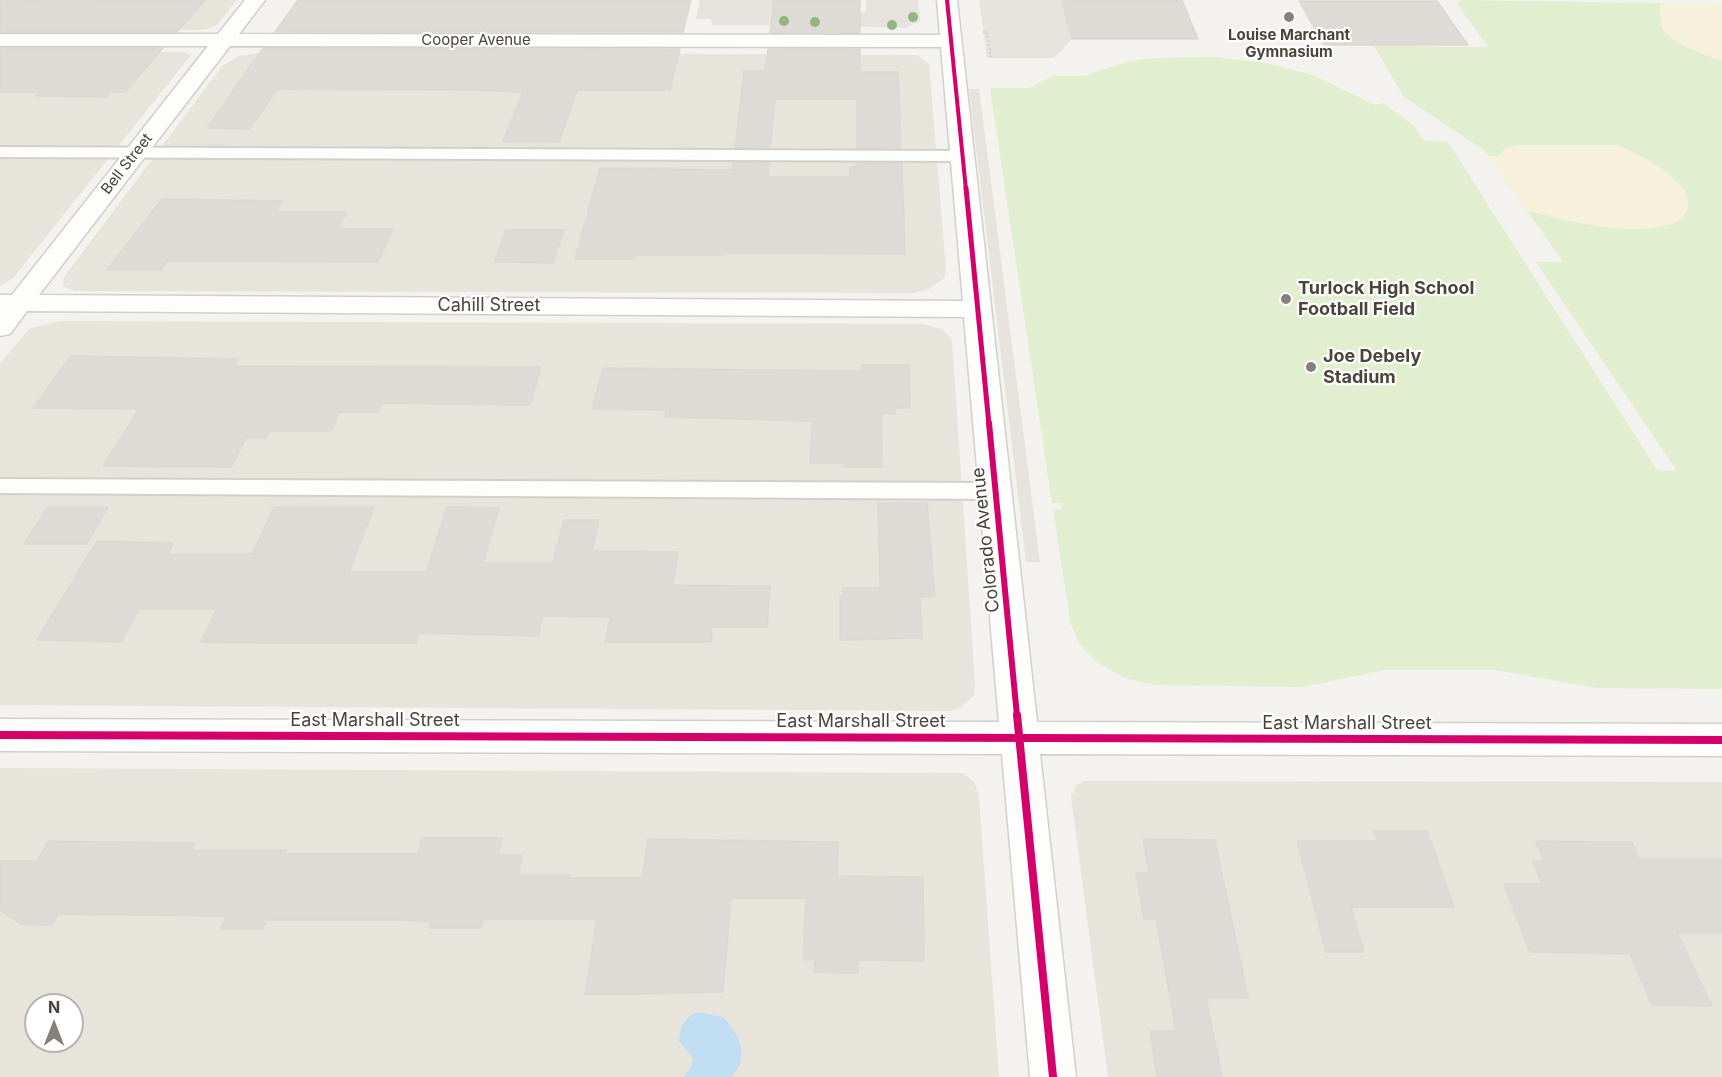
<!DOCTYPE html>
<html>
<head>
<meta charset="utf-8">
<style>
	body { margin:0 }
	#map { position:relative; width:1722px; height:1077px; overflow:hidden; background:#f4f2ee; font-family:Inter,sans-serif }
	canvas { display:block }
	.north { position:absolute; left:24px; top:993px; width:60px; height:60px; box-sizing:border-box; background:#fff; border:2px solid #b7b4b0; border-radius:50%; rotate:0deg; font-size:16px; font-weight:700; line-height:24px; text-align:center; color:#4b4439 }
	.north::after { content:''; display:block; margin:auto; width:21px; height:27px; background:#868178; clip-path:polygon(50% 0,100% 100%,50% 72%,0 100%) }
</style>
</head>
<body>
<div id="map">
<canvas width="1722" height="1077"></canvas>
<div class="north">N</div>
</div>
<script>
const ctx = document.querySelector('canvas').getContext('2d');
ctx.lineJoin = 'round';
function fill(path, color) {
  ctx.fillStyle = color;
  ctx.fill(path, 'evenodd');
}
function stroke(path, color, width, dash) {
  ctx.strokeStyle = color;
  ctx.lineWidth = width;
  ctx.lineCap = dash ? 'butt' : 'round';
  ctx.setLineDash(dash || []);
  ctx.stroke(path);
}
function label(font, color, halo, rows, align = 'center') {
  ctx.font = font + ' Inter,sans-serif';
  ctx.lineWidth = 4.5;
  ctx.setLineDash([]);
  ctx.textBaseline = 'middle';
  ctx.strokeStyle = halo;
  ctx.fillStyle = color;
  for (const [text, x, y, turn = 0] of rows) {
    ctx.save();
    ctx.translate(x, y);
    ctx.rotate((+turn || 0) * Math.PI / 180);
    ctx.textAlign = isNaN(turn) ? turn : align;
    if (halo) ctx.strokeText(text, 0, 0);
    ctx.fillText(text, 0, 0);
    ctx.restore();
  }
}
fill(new Path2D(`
	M 0,0 L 237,0 L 217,25 L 204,30 L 0,29 Z
	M 0,51 L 183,52 L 191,55 L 14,277 L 0,286 Z
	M 264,52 L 917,55 L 929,64 L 946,269 L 945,277 L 930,289 L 915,293 L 75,291 L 63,286 L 64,277 L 222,66 L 239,56 Z
	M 61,321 L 923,324 L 942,329 L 952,340 L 975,684 L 974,695 L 960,708 L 950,711 L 0,705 L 0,363 L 30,328 Z
	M 0,768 L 963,773 L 974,782 L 979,796 L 999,1077 L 0,1077 ZM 36,1005 L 72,1005 L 72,1041 L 36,1041 Z
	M 1085,781 L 1722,782 L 1722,1077 L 1108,1077 L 1071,797 L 1076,785 Z`), '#e7e4dc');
fill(new Path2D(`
	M 1463,0 L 1722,4 L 1722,689 L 1598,688 L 1494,670 L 1384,670 L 1304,687 L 1155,685 L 1125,678 L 1099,664 L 1081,646 L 1071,625 L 1053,510 L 1062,510 L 1061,503 L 1052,503 L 990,88 L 1029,88 L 1053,76 L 1083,76 L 1130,61 L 1152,58 L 1215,57 L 1266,63 L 1313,75 L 1375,105 L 1383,103 L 1413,125 L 1425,141 L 1448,142 L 1657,470 L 1677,471 L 1536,262 L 1563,262 L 1485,151 L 1404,97 L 1374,46 L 1488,47 L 1456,2 Z`), '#e1eecf');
fill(new Path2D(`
	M 1660,3 L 1722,4 L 1722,61 C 1707,56 1669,43 1662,28 C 1660,21 1660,11 1660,3 Z
	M 1517,145 L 1617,145 C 1637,153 1695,181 1688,208 C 1685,218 1678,222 1668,225 C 1624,236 1571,222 1528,211 L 1488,156 L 1499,156 L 1505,148 Z`), '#f7f0da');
fill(new Path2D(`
	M 700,0 L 772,0 L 769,25 L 712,25 L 711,19 L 696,19 Z
	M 866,0 L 918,0 L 920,22 L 905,28 L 840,26 L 827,12 L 866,12 Z
	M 979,0 L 1062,0 L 1072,39 L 1054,58 L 987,58 Z
	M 969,89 L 979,89 L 1040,562 L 1026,562 Z`), '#e6e3df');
fill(new Path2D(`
	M 698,1012 L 723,1017 C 740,1036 751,1057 731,1077 L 683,1077 L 691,1068 L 693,1058 L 679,1041 C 679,1027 685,1017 698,1012 Z`), '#c0ddf1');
const building = new Path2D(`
	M 205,0 L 177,32 L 0,32 L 0,1 Z
	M 298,0 L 691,0 L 683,32 L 275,32 Z
	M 773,0 L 860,0 L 860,33 L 770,33 Z
	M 1062,0 L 1182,0 L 1198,39 L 1072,39 Z
	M 1299,1 L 1437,1 L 1468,45 L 1324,45 Z
	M 0,48 L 163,48 L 125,92 L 110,92 L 107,97 L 35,96 L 39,92 L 0,92 Z
	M 263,48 L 680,49 L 670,90 L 577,90 L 559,142 L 503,142 L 523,92 L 472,90 L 278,89 L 249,129 L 207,128 Z
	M 768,49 L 860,49 L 860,72 L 898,72 L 901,148 L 857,148 L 857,99 L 775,99 L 770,148 L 735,148 L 744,71 L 765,71 Z
	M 733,162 L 769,162 L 768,177 L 850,177 L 850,167 L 856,167 L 856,163 L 902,163 L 905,254 L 724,253 L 724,255 L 635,255 L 634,259 L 575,259 L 600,168 L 732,170 Z
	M 162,199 L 282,201 L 276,212 L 347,212 L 338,229 L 393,229 L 378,262 L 167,261 L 161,270 L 107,270 Z
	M 506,230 L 564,230 L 553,263 L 494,262 Z
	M 71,356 L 238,359 L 234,366 L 541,367 L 530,405 L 382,403 L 378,412 L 339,412 L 331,431 L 270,431 L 266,438 L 246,438 L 231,467 L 103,466 L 139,409 L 33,408 Z
	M 862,365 L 909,365 L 910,408 L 895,408 L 895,414 L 881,413 L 882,467 L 844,467 L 844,463 L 810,463 L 812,421 L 665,417 L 666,410 L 592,409 L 603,368 L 861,371 Z
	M 878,503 L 927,503 L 935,597 L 920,597 L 922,638 L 840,640 L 840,596 L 843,596 L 843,588 L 880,588 Z
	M 47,507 L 108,507 L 87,544 L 24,544 Z
	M 274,507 L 374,507 L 349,572 L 426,572 L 447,507 L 499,508 L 483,563 L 553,563 L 564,520 L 599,520 L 592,551 L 678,552 L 673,585 L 770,586 L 767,627 L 712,627 L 711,642 L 605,642 L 610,617 L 543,616 L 538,636 L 419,633 L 416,643 L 261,643 L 201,642 L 217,609 L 139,609 L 121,642 L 37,640 L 97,541 L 173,543 L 168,554 L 252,554 Z
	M 1374,831 L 1427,831 L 1454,907 L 1351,907 L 1364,952 L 1326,952 L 1297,841 L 1378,841 Z
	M 422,838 L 502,838 L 498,855 L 522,855 L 518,875 L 570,875 L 569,878 L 642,878 L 648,839 L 838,842 L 837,876 L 923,877 L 924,961 L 858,960 L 858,973 L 814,972 L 815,960 L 803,960 L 806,898 L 731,898 L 723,992 L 636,994 L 585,994 L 597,919 L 484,919 L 481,928 L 429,928 L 431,922 L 399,920 L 266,920 L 263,929 L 221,929 L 226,916 L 58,914 L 52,925 L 20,924 L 0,910 L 0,861 L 37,861 L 48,841 L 195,843 L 192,850 L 287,850 L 285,854 L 418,854 Z
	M 1143,839 L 1215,840 L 1248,998 L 1206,998 L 1222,1077 L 1157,1077 L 1150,1031 L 1176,1031 L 1156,919 L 1144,919 L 1136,873 L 1149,873 Z
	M 1536,841 L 1632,842 L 1639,859 L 1722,859 L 1722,933 L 1677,933 L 1712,1006 L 1652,1005 L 1630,954 L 1530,952 L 1504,884 L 1542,884 L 1533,861 L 1544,861 Z`);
fill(building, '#dedbd6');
stroke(building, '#dcd9d4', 1.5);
const lane = new Path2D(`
	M 0,147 L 964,151 L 972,156 L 964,161 L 0,157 Z
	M 0,479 L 997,483 L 1005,486 L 1008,491 L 1005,496 L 997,499 L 0,493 Z`);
const street = new Path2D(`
	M 245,0 L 265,0 L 239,34 L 940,35 L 937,0 L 957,0 L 1037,722 L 1722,724 L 1722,756 L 1040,754 L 1076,1077 L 1030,1077 L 1002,754 L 0,751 L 0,719 L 999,722 L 964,317 L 27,311 L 10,334 L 0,336 L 0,295 L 12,295 L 208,46 L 0,46 L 0,34 L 218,34 ZM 230,46 L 941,47 L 963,301 L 39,295 Z`);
stroke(lane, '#d2d0cb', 4);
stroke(street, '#d2d0cb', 3);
stroke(new Path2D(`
	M 983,32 L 987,32 L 991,57`), '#d3d2cc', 2, [2, 2]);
fill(lane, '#fdfdfc');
fill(street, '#fdfdfc');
stroke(new Path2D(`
	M 947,0 L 966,190`), '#d6006c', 4);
stroke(new Path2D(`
	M 966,188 L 989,425`), '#d6006c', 5);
stroke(new Path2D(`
	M 989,423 L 1017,716`), '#d6006c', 6);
stroke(new Path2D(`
	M 1017,715 L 1053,1077
	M 0,735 L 1722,740`), '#d6006c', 8);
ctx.fillStyle = '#96b382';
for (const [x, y] of [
	[913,17],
	[784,21],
	[815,22],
	[892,25]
]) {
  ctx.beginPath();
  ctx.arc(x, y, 5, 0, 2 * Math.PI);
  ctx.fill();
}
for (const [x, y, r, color] of [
	[1289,17,6,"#868178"],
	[1286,299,6,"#868178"],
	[1311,367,6,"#868178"]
]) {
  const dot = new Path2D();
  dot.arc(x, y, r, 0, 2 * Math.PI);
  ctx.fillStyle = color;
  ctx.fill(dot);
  stroke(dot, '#fff', 2);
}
label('bold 15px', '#4b4439', '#fff', [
	["Louise Marchant",1289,35],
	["Gymnasium",1289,52]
]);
label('15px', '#4b4439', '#fff', [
	["Cooper Avenue",476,40],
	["Bell Street",127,164,-52]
]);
label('bold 18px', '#4b4439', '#fff', [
	["Turlock High School",1298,289],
	["Football Field",1298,310],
	["Joe Debely",1323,357],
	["Stadium",1323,378]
], 'left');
label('18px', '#4b4439', '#fff', [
	["Cahill Street",489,306],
	["Colorado Avenue",986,540,-96],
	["East Marshall Street",375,721],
	["East Marshall Street",861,722],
	["East Marshall Street",1347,724]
]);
</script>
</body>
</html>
